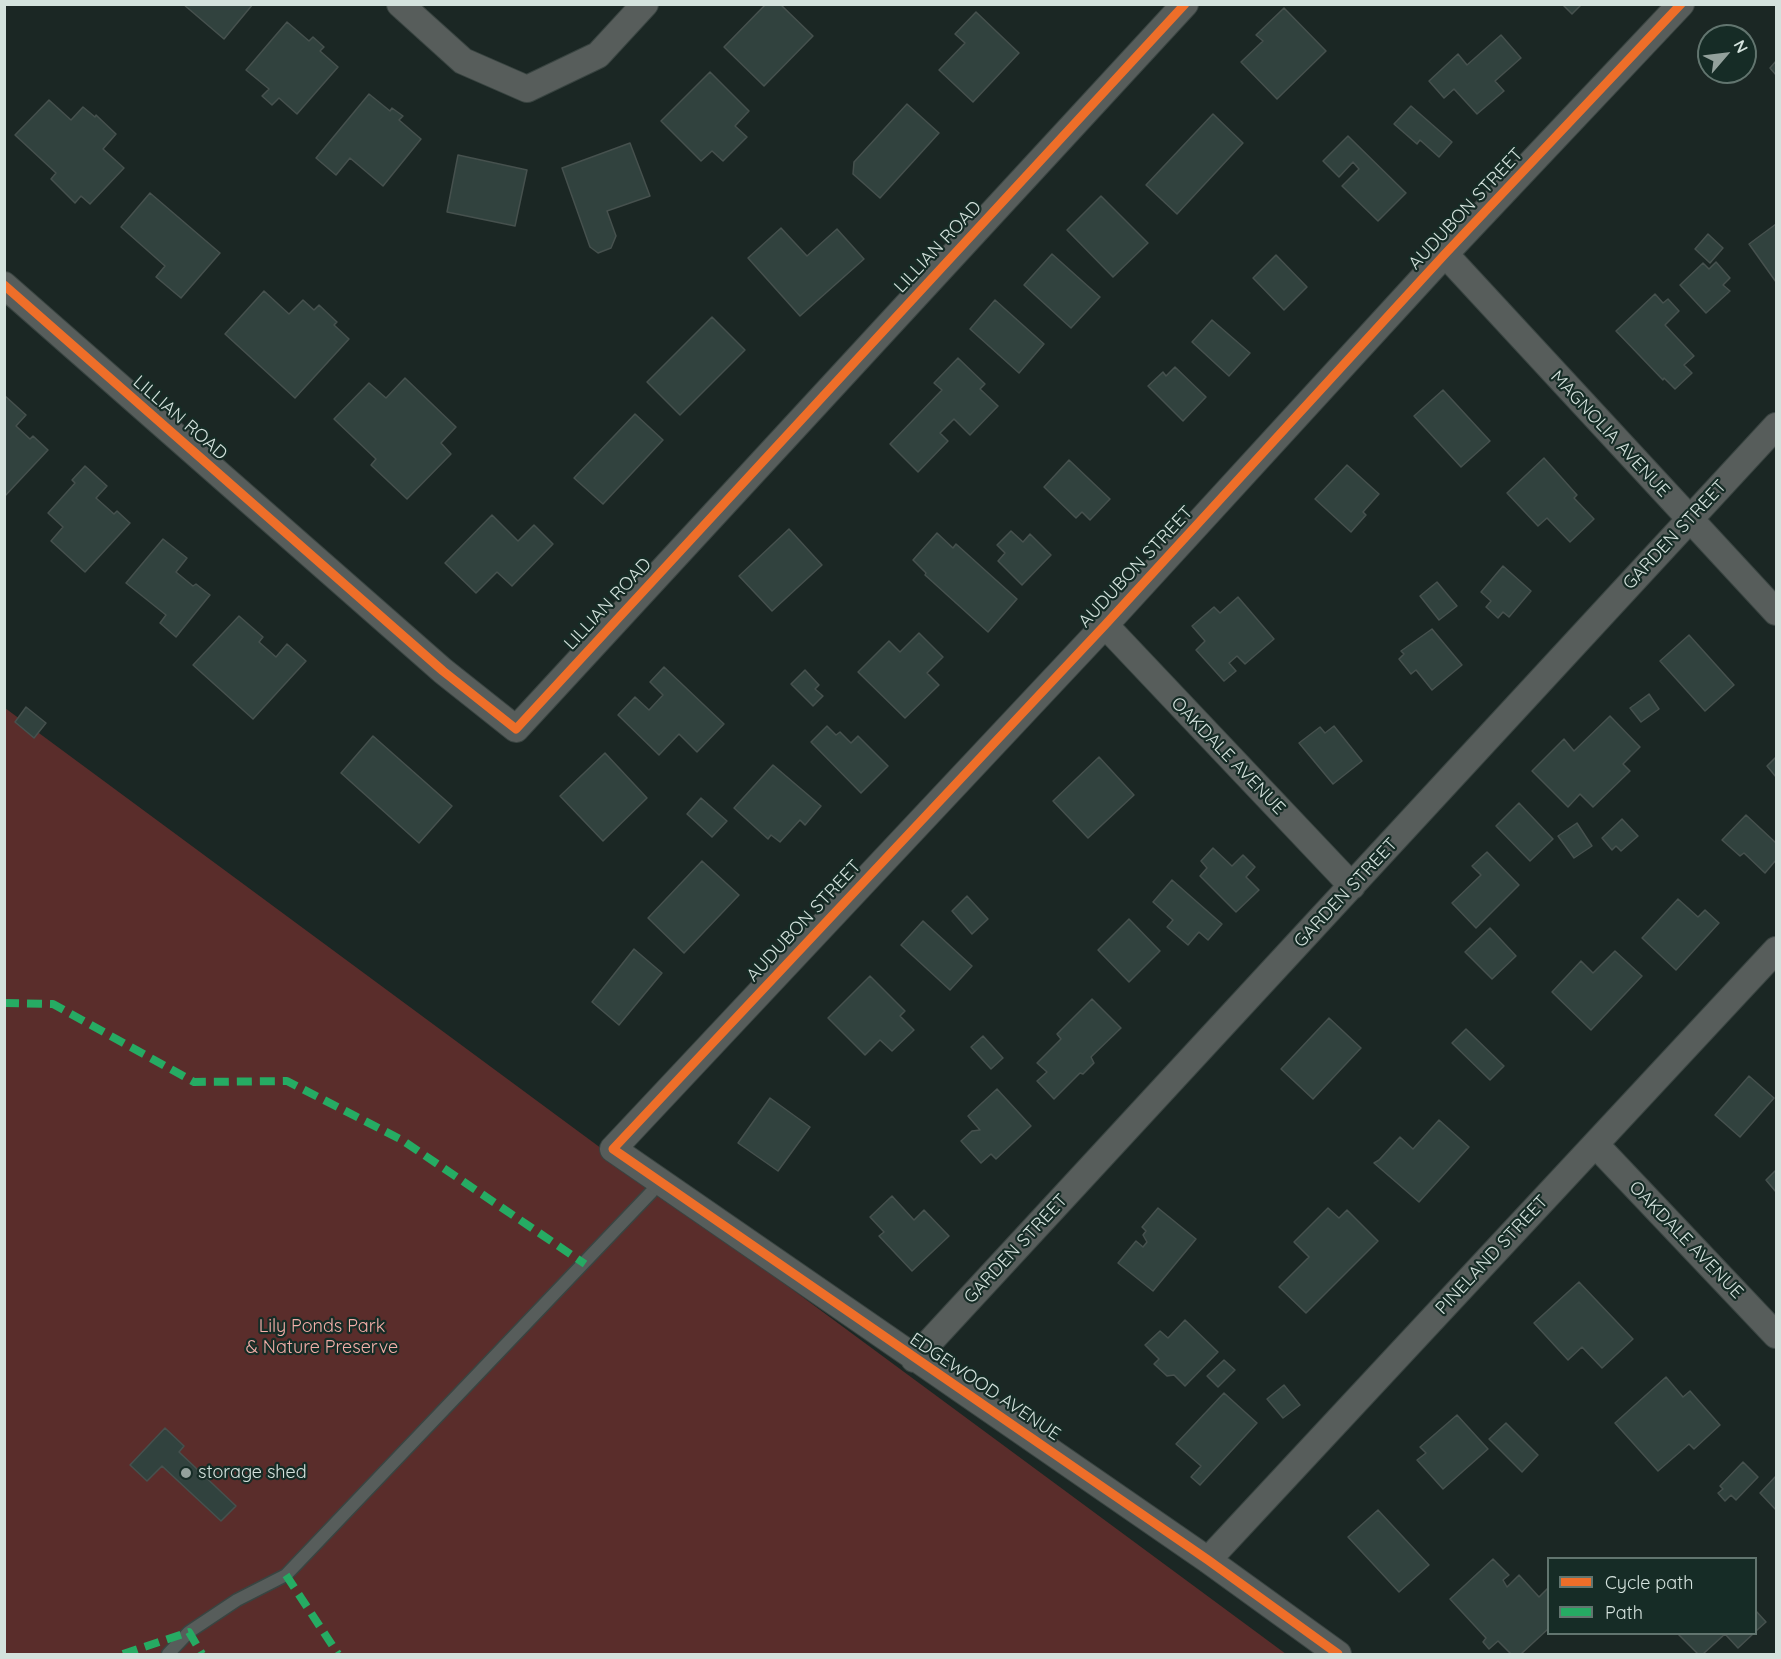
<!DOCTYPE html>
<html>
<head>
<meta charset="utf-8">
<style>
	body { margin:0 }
	#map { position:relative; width:1781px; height:1659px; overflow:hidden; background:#1b2724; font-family:Quicksand,sans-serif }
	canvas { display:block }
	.frame { position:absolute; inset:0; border:6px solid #d4e2dd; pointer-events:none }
	.legend { position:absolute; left:1547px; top:1557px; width:210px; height:78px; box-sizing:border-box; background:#162c26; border:2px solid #62756f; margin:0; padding:8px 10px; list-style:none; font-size:18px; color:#d4e2dd }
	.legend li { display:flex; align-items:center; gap:12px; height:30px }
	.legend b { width:30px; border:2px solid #62756f }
	.north { position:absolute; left:1697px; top:24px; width:60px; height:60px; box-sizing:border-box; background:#162c26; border:2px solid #62756f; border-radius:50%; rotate:62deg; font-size:16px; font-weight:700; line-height:24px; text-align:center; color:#d4e2dd }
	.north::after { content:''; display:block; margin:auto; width:21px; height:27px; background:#93a19c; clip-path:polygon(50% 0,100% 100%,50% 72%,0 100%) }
</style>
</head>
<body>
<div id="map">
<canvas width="1781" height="1659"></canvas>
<div class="frame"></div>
<ul class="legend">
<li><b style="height:8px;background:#ee6e29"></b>Cycle path</li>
<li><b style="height:8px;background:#26ab63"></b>Path</li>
</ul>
<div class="north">N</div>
</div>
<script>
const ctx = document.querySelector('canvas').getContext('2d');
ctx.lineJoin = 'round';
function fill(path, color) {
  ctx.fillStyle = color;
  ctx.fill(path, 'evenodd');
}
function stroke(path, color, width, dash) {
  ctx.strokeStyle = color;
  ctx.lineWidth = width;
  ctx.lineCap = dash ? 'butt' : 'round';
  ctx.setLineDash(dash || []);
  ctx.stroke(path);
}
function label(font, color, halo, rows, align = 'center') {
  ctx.font = font + ' Quicksand,sans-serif';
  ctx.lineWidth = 4.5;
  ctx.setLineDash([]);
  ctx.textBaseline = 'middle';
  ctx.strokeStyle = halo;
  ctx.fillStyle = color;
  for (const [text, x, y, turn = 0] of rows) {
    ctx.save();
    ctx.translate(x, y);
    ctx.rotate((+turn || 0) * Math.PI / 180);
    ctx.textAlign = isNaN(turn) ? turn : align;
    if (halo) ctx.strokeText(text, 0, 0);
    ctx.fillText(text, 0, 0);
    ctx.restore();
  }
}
fill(new Path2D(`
	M 5,708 L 1286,1654 L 5,1654 Z`), '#5a2d2b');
const building = new Path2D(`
	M 183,4 L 253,4 L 224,39 Z
	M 766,4 L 780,4 L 813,36 L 764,86 L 724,47 Z
	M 1562,4 L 1582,4 L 1572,14 Z
	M 1284,8 L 1326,51 L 1277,99 L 1241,62 L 1263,41 L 1256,35 Z
	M 976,12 L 1019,53 L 973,102 L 939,70 L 965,43 L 955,34 Z
	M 287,22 L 309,41 L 313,37 L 324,47 L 320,51 L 338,67 L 297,114 L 279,98 L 272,105 L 262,96 L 269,89 L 246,70 Z
	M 1501,35 L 1521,58 L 1495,81 L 1504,91 L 1477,114 L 1454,89 L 1444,98 L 1429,81 L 1458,54 L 1467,65 Z
	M 1776,61 L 1776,75 L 1770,68 Z
	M 710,72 L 749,111 L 735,126 L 747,137 L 723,161 L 712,151 L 701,161 L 661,121 Z
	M 369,94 L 390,111 L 392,108 L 403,116 L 399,120 L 421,139 L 383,186 L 350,158 L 336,175 L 316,158 Z
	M 49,100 L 71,120 L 83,107 L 95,117 L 96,115 L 116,134 L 103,149 L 124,168 L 90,204 L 81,196 L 75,203 L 51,179 L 56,173 L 15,135 Z
	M 907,104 L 939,133 L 880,198 L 853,174 L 854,162 Z
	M 1411,106 L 1452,142 L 1439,157 L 1420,140 L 1417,144 L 1394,124 Z
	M 1213,114 L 1243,143 L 1177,214 L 1146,185 Z
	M 1348,136 L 1406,193 L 1378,221 L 1342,186 L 1359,169 L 1353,162 L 1339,177 L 1323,161 Z
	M 630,143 L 650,196 L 607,211 L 616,236 L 611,248 L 598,253 L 590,247 L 562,168 Z
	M 458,155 L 527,170 L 515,226 L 447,212 Z
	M 150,193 L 220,253 L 181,298 L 156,277 L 165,266 L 121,227 Z
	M 1101,196 L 1148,243 L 1113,277 L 1067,230 Z
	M 1776,224 L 1776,282 L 1749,244 Z
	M 781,228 L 807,256 L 837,229 L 864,259 L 800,316 L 748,258 Z
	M 1708,234 L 1723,248 L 1710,263 L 1695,249 Z
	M 1052,254 L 1100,297 L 1071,328 L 1024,285 Z
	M 1276,255 L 1307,287 L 1284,310 L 1253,278 Z
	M 1716,262 L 1730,278 L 1723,285 L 1730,291 L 1706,313 L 1680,285 L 1703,263 L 1709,269 Z
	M 264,291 L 289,314 L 303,300 L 314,310 L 319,305 L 337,322 L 334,325 L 349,339 L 295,398 L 225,334 Z
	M 1655,294 L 1663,303 L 1668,299 L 1679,311 L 1665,325 L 1694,356 L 1684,365 L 1692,373 L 1675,389 L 1664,378 L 1663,380 L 1616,331 Z
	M 995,300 L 1044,344 L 1019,373 L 970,329 Z
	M 712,317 L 745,350 L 680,415 L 647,382 Z
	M 1212,320 L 1250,353 L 1229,376 L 1192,342 Z
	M 958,358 L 985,384 L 980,389 L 998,406 L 970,435 L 954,419 L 940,433 L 948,441 L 918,472 L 890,444 L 942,390 L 934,383 Z
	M 1175,367 L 1206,397 L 1183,421 L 1148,386 L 1163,372 L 1166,376 Z
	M 405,378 L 456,427 L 441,443 L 451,454 L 407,499 L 371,465 L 376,459 L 334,419 L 369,383 L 386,398 Z
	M 1443,390 L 1490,441 L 1461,467 L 1414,416 Z
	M 4,395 L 26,415 L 16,426 L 30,439 L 33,436 L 48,450 L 4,497 Z
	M 635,414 L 663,440 L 603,504 L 574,478 Z
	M 1544,458 L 1577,495 L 1574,498 L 1594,519 L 1570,542 L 1547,518 L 1538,526 L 1507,493 Z
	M 1069,460 L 1110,499 L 1090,520 L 1082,512 L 1076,518 L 1044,487 Z
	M 1347,465 L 1379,494 L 1363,512 L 1366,515 L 1351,532 L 1315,499 Z
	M 85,466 L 107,486 L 96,498 L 114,514 L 117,511 L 130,523 L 85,572 L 51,541 L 63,527 L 48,513 L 75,483 L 72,480 Z
	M 492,515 L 518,541 L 534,525 L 553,544 L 512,586 L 497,572 L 476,593 L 445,563 Z
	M 789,529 L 822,565 L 772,611 L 739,576 Z
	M 1011,531 L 1023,542 L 1030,534 L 1051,555 L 1022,585 L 998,561 L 1005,553 L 997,545 Z
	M 937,533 L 953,548 L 956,544 L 1017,599 L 988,632 L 925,575 L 926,573 L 913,560 Z
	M 163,539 L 187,558 L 176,572 L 193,586 L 196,584 L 210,595 L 176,637 L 160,623 L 166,615 L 126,583 Z
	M 1503,566 L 1531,591 L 1509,617 L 1503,612 L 1498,618 L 1486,607 L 1491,601 L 1481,592 Z
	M 1437,582 L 1457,606 L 1439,620 L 1420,596 Z
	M 1238,597 L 1274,639 L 1245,664 L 1237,656 L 1229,663 L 1236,671 L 1224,681 L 1196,650 L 1205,641 L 1192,626 L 1214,607 L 1220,613 Z
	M 239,616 L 263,637 L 259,642 L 276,657 L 287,644 L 306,661 L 253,719 L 193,665 Z
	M 1432,629 L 1462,665 L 1432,690 L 1416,670 L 1411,674 L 1399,659 L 1404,654 L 1401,651 Z
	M 919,633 L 943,657 L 927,673 L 939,685 L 905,718 L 858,672 L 889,641 L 900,652 Z
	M 1689,635 L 1734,685 L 1705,711 L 1660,661 Z
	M 664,667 L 724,724 L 697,752 L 679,734 L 659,755 L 618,715 L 635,697 L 649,710 L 663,695 L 650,682 Z
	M 805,670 L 819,685 L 815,689 L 823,696 L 813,706 L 791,684 Z
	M 1649,694 L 1659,709 L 1641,722 L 1630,708 Z
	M 26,707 L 46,723 L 34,738 L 15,722 Z
	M 1610,716 L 1640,747 L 1623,764 L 1630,771 L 1593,807 L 1580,794 L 1568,807 L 1532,771 L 1564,739 L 1574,751 Z
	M 827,726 L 836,735 L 840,732 L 851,743 L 858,736 L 888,766 L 861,793 L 811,742 Z
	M 1334,726 L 1362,761 L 1333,784 L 1299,743 L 1320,727 L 1325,733 Z
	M 373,736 L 452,806 L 419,843 L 341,773 Z
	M 605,753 L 647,798 L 603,841 L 560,796 Z
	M 1099,757 L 1134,795 L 1088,838 L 1053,801 Z
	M 1776,757 L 1776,777 L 1767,766 Z
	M 773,765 L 821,806 L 805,825 L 800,820 L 780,842 L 771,835 L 768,839 L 734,808 Z
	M 701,798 L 727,821 L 712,837 L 687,814 Z
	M 1519,803 L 1553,839 L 1530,861 L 1496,826 Z
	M 1746,815 L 1776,843 L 1776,860 L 1765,873 L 1744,853 L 1740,856 L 1722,840 Z
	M 1622,819 L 1638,836 L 1621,851 L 1616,846 L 1612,850 L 1602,838 Z
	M 1577,823 L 1592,846 L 1574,858 L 1558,836 Z
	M 1213,848 L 1232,866 L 1243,855 L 1255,867 L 1246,877 L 1259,890 L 1236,912 L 1200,876 L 1207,868 L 1201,861 Z
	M 1487,852 L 1519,885 L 1476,928 L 1452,903 L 1481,875 L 1472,866 Z
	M 702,861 L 739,895 L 684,953 L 648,918 Z
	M 1172,880 L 1222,924 L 1208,940 L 1199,932 L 1188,945 L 1167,927 L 1173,920 L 1153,902 Z
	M 967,896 L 988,919 L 972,934 L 952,911 Z
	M 1678,899 L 1698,917 L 1705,910 L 1719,923 L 1676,970 L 1642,938 Z
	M 1129,919 L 1160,951 L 1129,982 L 1098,950 Z
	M 923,921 L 972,966 L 950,990 L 901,945 Z
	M 1490,928 L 1516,956 L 1492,979 L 1465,952 Z
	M 634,949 L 662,973 L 619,1025 L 592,1002 Z
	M 1615,951 L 1642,976 L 1591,1030 L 1552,992 L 1581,961 L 1593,973 Z
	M 870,976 L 905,1011 L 900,1016 L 914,1030 L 892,1051 L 880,1040 L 865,1055 L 828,1018 Z
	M 1092,999 L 1121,1028 L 1091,1057 L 1094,1063 L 1083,1074 L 1080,1073 L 1054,1099 L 1037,1081 L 1047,1072 L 1037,1063 L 1061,1039 L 1057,1034 Z
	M 1329,1018 L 1361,1048 L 1313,1099 L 1281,1069 Z
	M 1466,1029 L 1504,1066 L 1490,1080 L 1452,1043 Z
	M 983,1036 L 1003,1058 L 991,1069 L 971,1047 Z
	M 1749,1076 L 1774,1098 L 1740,1137 L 1715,1115 Z
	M 997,1089 L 1031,1126 L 996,1159 L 991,1154 L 981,1163 L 961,1141 L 972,1131 L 980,1130 L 968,1116 Z
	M 770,1098 L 810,1127 L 778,1171 L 738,1143 Z
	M 1439,1120 L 1469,1147 L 1419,1202 L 1374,1163 L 1379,1160 L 1400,1137 L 1413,1149 Z
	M 1776,1170 L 1776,1192 L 1766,1180 Z
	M 892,1196 L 914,1220 L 924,1210 L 949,1236 L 912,1271 L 879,1236 L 884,1232 L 870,1217 Z
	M 1158,1208 L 1196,1239 L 1153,1291 L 1118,1263 L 1136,1241 L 1143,1247 L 1147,1242 L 1143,1235 L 1146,1231 L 1142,1227 Z
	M 1328,1208 L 1339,1218 L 1347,1210 L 1378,1241 L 1306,1313 L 1279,1287 L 1309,1257 L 1294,1242 Z
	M 1579,1282 L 1633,1339 L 1602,1368 L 1582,1347 L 1568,1360 L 1534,1323 Z
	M 1185,1320 L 1218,1352 L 1185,1386 L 1174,1375 L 1167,1376 L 1154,1364 L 1159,1359 L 1145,1345 L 1160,1331 L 1168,1338 Z
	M 1224,1360 L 1235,1370 L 1218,1387 L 1207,1376 Z
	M 1666,1377 L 1683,1397 L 1690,1391 L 1720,1425 L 1694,1449 L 1689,1444 L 1658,1471 L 1615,1423 Z
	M 1284,1385 L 1300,1405 L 1283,1418 L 1267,1399 Z
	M 1224,1393 L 1257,1423 L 1200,1485 L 1191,1477 L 1201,1466 L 1176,1444 Z
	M 1457,1415 L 1488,1449 L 1443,1489 L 1417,1460 L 1426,1453 L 1420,1447 Z
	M 1506,1423 L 1538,1455 L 1522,1472 L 1489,1439 Z
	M 165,1428 L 184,1446 L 179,1452 L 236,1506 L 221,1521 L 162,1466 L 147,1481 L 130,1465 Z
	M 1743,1462 L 1758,1477 L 1736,1500 L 1731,1495 L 1725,1501 L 1718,1493 L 1723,1489 L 1720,1486 Z
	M 1776,1476 L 1776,1510 L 1760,1493 Z
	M 1378,1510 L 1429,1565 L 1399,1592 L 1348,1537 Z
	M 1493,1559 L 1509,1575 L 1503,1580 L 1507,1587 L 1519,1575 L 1539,1597 L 1548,1588 L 1548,1629 L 1521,1654 L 1511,1654 L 1498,1641 L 1489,1649 L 1483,1642 L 1486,1638 L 1450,1599 Z
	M 1756,1611 L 1766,1622 L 1756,1631 Z
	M 1678,1634 L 1753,1634 L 1738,1648 L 1725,1634 L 1703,1654 L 1698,1654 Z`);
fill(building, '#31423e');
stroke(building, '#46514e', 1.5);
const lane = new Path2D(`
	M 168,1654 L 189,1632 L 237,1600 L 286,1575 L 661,1182`);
const street = new Path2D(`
	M 400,4 L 463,61 L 527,89 L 598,55 L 645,4
	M 1445,254 L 1776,612
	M 4,285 L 443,671 L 516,729 L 1185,4
	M 1105,625 L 1352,886
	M 1596,1145 L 1776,1335
	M 914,1359 L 1776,426
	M 1208,1560 L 1776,950
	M 1338,1654 L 1208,1560 L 613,1149 L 1105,625 L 1445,254 L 1681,4`);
stroke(lane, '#394441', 15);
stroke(street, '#394441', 28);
stroke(lane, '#575d5b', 12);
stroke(street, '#575d5b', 26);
stroke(new Path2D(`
	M 4,1003 L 53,1004 L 194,1082 L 287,1081 L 402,1140 L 585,1264
	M 286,1575 L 338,1654
	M 123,1654 L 189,1632 L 202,1654`), '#26ab63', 8, [15, 8]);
stroke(new Path2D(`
	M 4,285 L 443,671 L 516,729 L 1185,4
	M 1338,1654 L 1208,1560 L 613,1149 L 1105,625 L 1445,254 L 1681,4`), '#ee6e29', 9);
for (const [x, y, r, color] of [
	[186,1473,6,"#93a19c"]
]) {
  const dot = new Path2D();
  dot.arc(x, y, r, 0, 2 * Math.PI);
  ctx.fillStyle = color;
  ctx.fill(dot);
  stroke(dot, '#162c26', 2);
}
label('18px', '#d4e2dd', '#162c26', [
	["AUDUBON STREET",1466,209,-47],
	["LILLIAN ROAD",938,247,-47],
	["LILLIAN ROAD",180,418,41],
	["MAGNOLIA AVENUE",1610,434,47],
	["GARDEN STREET",1675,535,-47],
	["AUDUBON STREET",1136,567,-47],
	["LILLIAN ROAD",608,604,-47],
	["OAKDALE AVENUE",1228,756,46],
	["GARDEN STREET",1346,893,-47],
	["AUDUBON STREET",804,921,-47],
	["OAKDALE AVENUE",1686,1240,46],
	["GARDEN STREET",1016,1249,-47],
	["PINELAND STREET",1492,1255,-47],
	["EDGEWOOD AVENUE",985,1387,34]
]);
label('18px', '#f4afa9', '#162c26', [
	["Lily Ponds Park",322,1327],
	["& Nature Preserve",322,1348]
]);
label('18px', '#d4e2dd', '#162c26', [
	["storage shed",198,1473]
], 'left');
</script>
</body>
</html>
